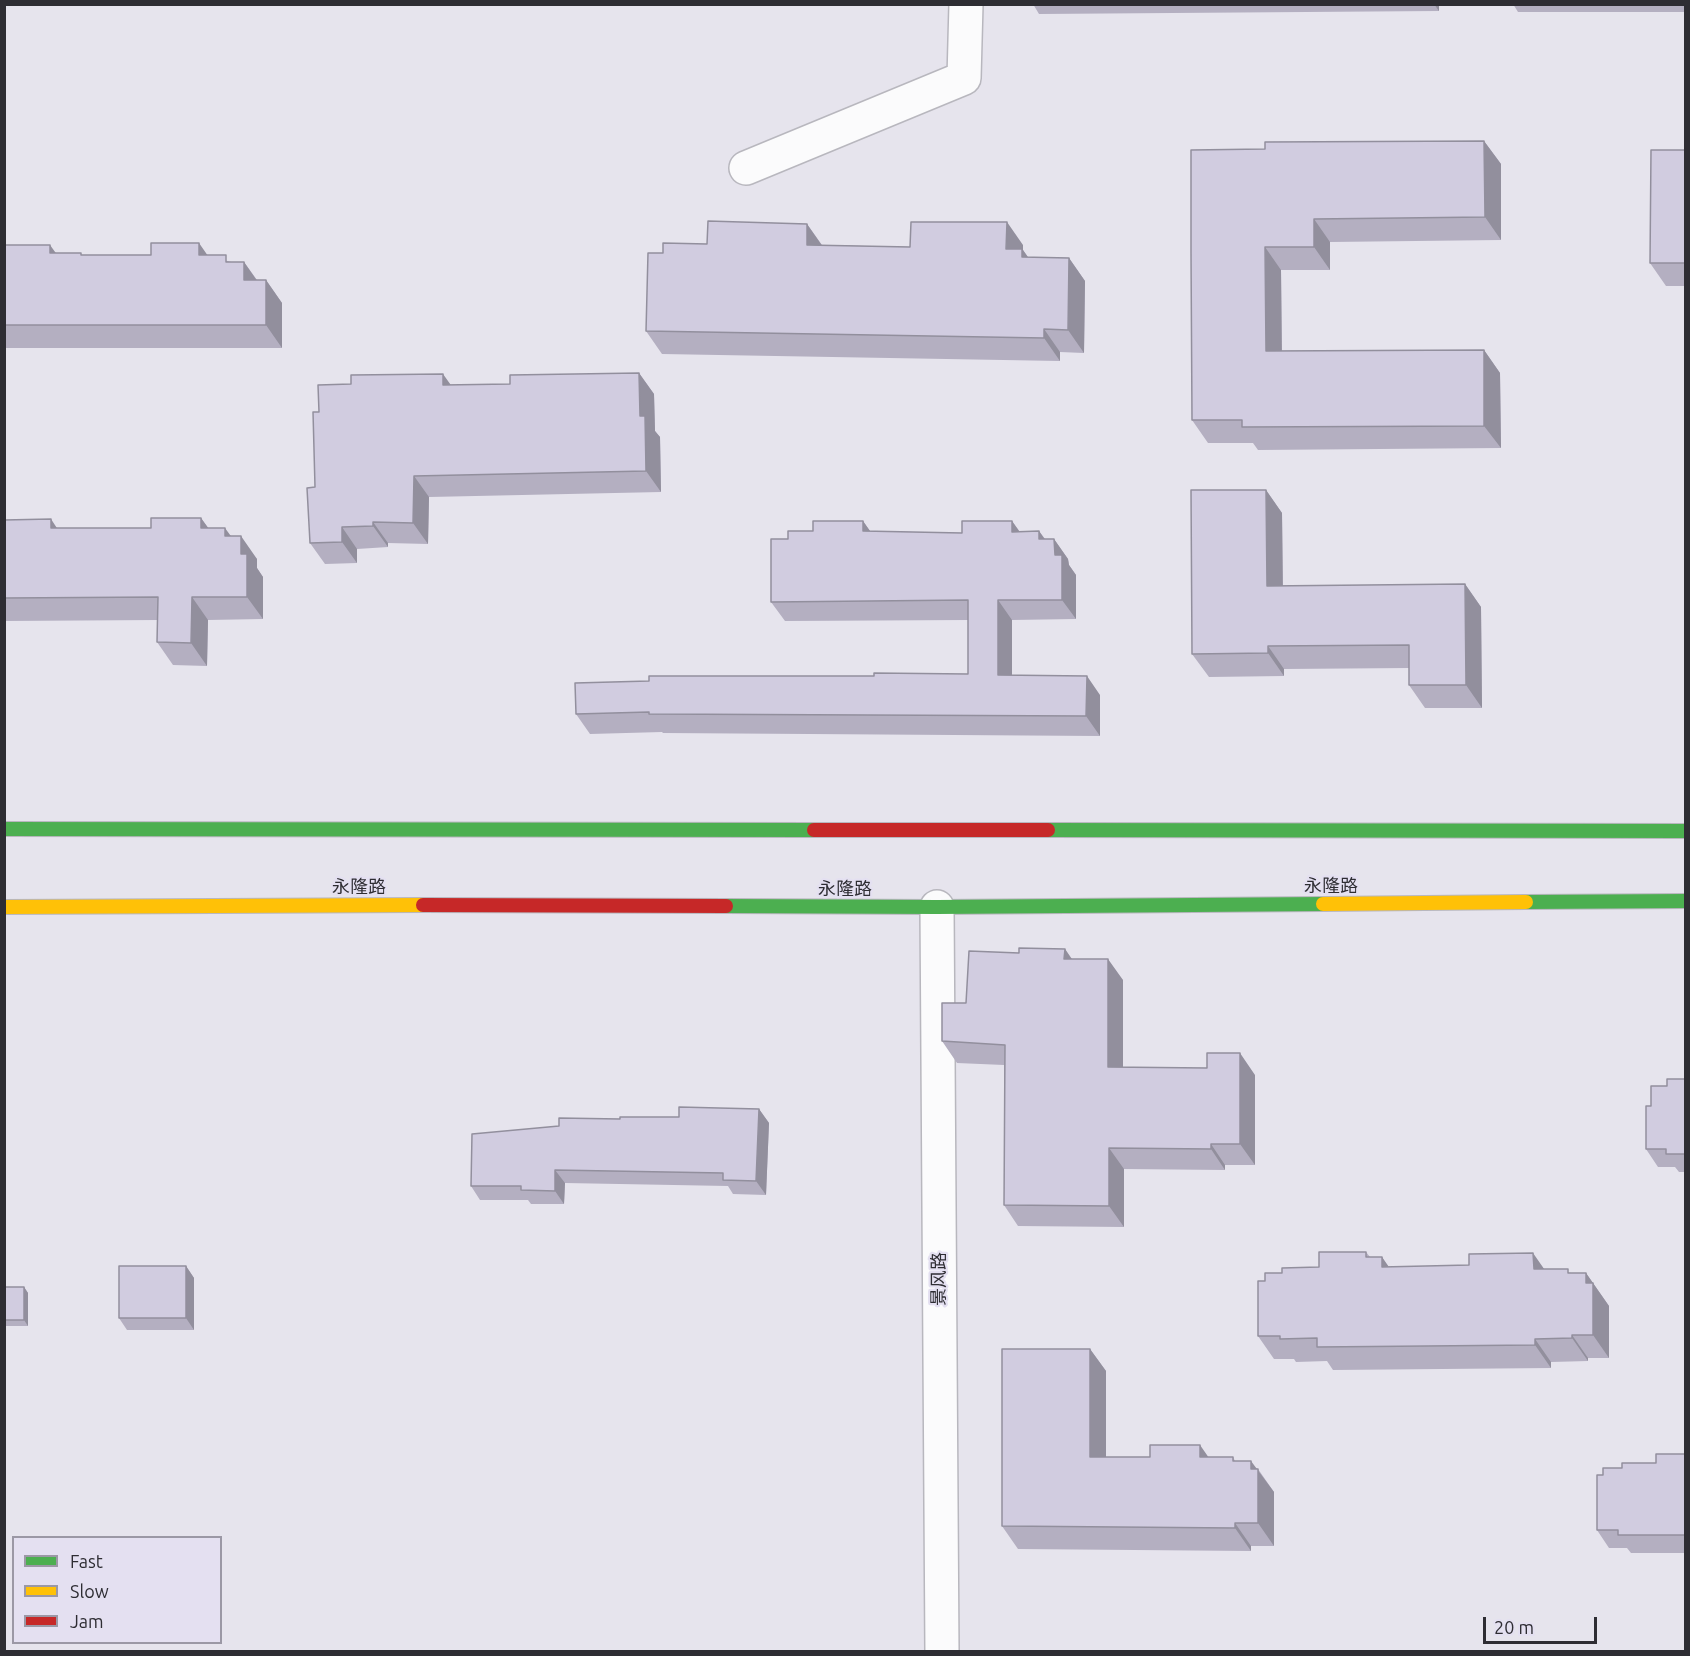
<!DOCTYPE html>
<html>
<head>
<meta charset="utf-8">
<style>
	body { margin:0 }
	#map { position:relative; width:1690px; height:1656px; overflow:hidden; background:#e6e4ed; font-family:Ubuntu,sans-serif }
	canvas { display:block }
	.frame { position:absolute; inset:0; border:6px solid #2e2d33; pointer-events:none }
	.legend { position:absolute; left:12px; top:1536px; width:210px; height:108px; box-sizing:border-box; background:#e4e0f1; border:2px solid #9b98a5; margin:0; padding:8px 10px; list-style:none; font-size:18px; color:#2e2d33 }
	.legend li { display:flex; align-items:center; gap:12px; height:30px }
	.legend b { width:30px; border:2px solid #9b98a5 }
	.scale { position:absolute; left:1483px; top:1617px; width:114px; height:27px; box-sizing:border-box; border:3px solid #2e2d33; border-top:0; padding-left:8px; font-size:18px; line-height:21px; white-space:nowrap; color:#2e2d33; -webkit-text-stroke:4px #e4e0f1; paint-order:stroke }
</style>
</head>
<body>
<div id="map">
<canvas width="1690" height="1656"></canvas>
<div class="frame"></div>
<ul class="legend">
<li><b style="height:8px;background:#4caf50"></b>Fast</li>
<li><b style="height:8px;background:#ffc107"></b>Slow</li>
<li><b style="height:8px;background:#c62828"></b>Jam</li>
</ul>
<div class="scale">20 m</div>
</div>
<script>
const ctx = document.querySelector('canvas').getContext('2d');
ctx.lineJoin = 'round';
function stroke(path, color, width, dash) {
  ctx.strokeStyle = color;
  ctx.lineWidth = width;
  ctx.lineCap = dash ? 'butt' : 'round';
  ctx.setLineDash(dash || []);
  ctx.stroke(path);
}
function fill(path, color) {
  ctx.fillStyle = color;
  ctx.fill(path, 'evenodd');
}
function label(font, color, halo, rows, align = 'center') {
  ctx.font = font + ' Ubuntu,"Noto Sans SC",sans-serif';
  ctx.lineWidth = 4.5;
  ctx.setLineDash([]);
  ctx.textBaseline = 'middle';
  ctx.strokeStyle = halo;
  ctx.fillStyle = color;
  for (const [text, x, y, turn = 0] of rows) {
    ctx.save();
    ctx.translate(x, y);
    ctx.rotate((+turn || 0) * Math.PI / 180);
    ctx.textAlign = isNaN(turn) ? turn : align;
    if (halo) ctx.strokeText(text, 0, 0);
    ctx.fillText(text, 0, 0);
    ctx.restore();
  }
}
const street = new Path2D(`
	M 746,168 L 964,78 L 966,4
	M 937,907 L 942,1652`);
const fast = new Path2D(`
	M 4,829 L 814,830
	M 1048,830 L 1686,831
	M 1526,902 L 1686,901
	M 726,906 L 937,907 L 1323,904`);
const slow = new Path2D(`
	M 1323,904 L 1526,902
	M 4,907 L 423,905`);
const jam = new Path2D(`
	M 814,830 L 1048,830
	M 423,905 L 726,906`);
stroke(street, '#b8b7be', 36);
stroke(fast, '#b8b7be', 16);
stroke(slow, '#b8b7be', 16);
stroke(jam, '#b8b7be', 16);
stroke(street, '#fbfbfc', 33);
stroke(fast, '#4caf50', 14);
stroke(slow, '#ffc107', 14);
stroke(jam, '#c62828', 14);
fill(new Path2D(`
	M 1033,4 L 1439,4 L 1439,11 L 1039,14 Z
	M 1513,4 L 1686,4 L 1686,12 L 1518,12 Z
	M 1484,141 L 1501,164 L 1501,240 L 1330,242 L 1330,270 L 1281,270 L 1282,351 L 1484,350 L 1500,373 L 1501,448 L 1258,450 L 1253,443 L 1208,443 L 1192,420 L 1265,149 Z
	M 1686,150 L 1686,286 L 1666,286 L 1650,263 Z
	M 807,224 L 822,245 L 910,247 L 1023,245 L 1023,250 L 1028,257 L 1069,258 L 1085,281 L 1084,353 L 1060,352 L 1060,361 L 662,354 L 646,331 L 663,253 Z
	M 4,245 L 56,253 L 83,255 L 207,255 L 231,262 L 244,262 L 257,280 L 266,280 L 282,303 L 282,348 L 4,348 Z
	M 639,373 L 654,394 L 655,431 L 660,437 L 661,492 L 429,497 L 428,544 L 388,543 L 388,547 L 357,549 L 357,563 L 325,564 L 310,543 L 315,487 L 319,412 L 451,385 L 510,384 Z
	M 1266,490 L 1282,513 L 1283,586 L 1465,584 L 1481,607 L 1482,708 L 1425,708 L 1409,685 L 1409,668 L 1284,669 L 1284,676 L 1209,677 L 1192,654 Z
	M 201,518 L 208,528 L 231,536 L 257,559 L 257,568 L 263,577 L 263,619 L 208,620 L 207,666 L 173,665 L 157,642 L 158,620 L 4,621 L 4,520 L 57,528 L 151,528 Z
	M 863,521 L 870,531 L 962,533 L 1012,521 L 1020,532 L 1039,531 L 1045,539 L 1054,539 L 1068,559 L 1069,565 L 1076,575 L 1076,619 L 1012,620 L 1012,675 L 1100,695 L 1100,736 L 663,733 L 662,732 L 590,734 L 576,714 L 874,676 L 968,674 L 968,620 L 785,621 L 771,602 L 813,531 Z
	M 1065,949 L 1072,959 L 1123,980 L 1123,1067 L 1255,1075 L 1255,1165 L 1225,1165 L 1225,1170 L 1124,1169 L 1124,1227 L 1018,1226 L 1004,1205 L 1004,1065 L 957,1063 L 942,1041 L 966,1003 L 1019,953 Z
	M 1686,1079 L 1686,1172 L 1679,1172 L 1675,1167 L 1658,1167 L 1646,1149 L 1651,1106 L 1667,1086 Z
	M 759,1109 L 769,1123 L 766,1195 L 733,1194 L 728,1186 L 565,1183 L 564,1204 L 531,1204 L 528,1200 L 480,1200 L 471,1186 L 559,1126 L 620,1119 L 679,1117 Z
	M 1366,1252 L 1370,1257 L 1382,1257 L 1388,1267 L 1545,1269 L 1571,1273 L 1586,1273 L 1609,1306 L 1609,1358 L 1588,1358 L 1588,1361 L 1551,1362 L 1551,1368 L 1333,1370 L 1327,1361 L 1296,1362 L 1294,1359 L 1274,1359 L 1258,1336 L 1265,1281 L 1282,1273 L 1319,1267 Z
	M 186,1266 L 194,1278 L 194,1330 L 127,1330 L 119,1318 Z
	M 4,1287 L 24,1287 L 28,1293 L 28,1326 L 4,1326 Z
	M 1090,1349 L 1106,1371 L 1106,1457 L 1233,1457 L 1235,1461 L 1258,1469 L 1274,1492 L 1274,1546 L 1251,1546 L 1251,1551 L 1018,1549 L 1002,1526 Z
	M 1686,1454 L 1686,1553 L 1631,1553 L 1627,1548 L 1609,1548 L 1597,1530 L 1603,1475 L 1622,1468 L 1656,1463 Z`), '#b4afc1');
fill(new Path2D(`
	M 1434,4 L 1439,4 L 1439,11 Z
	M 1484,141 L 1501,164 L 1501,240 L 1485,217 Z
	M 1314,219 L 1330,242 L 1330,270 L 1314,247 Z
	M 1007,222 L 1023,245 L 1023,250 L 1038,272 L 1006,249 Z
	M 807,224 L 823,247 L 807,245 Z
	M 199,243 L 215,266 L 199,255 Z
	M 50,245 L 66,267 L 50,253 Z
	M 1265,247 L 1281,270 L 1282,374 L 1266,351 Z
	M 1069,258 L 1085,281 L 1084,353 L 1068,330 Z
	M 244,262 L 260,285 L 244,280 Z
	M 266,280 L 282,303 L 282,348 L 266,325 Z
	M 1044,329 L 1060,352 L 1060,361 L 1044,338 Z
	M 1484,350 L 1500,373 L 1501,448 L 1484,426 Z
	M 639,373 L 654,394 L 655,431 L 660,437 L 661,492 L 646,471 L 640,416 Z
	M 443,374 L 458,395 L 443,385 Z
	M 414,476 L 429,497 L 428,544 L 413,523 Z
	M 1266,490 L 1282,513 L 1283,609 L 1267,586 Z
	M 201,518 L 217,540 L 201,528 Z
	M 51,519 L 66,542 L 51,528 Z
	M 863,521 L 877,541 L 863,531 Z
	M 1012,521 L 1026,541 L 1012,532 Z
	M 373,522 L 388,543 L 388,547 L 373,526 Z
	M 342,527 L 357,549 L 357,563 L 342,542 Z
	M 225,528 L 241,550 L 225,536 Z
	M 1039,531 L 1053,551 L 1039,539 Z
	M 241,536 L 257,559 L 257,568 L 263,577 L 263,619 L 247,597 L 241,554 Z
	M 1054,539 L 1068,559 L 1069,565 L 1076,575 L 1076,619 L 1062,600 L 1055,555 Z
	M 1465,584 L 1481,607 L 1482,708 L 1466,685 Z
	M 192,597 L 208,620 L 207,666 L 191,643 Z
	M 998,600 L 1012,620 L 1012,694 L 998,675 Z
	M 1268,646 L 1284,669 L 1284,676 L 1268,653 Z
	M 1087,676 L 1100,695 L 1100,736 L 1086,716 Z
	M 1065,949 L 1079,970 L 1064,959 Z
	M 1108,959 L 1123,980 L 1123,1088 L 1108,1067 Z
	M 1240,1053 L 1255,1075 L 1255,1165 L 1240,1144 Z
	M 759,1109 L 769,1123 L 766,1195 L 756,1181 Z
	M 1211,1144 L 1225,1165 L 1225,1170 L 1211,1149 Z
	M 1109,1148 L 1124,1169 L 1124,1227 L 1109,1206 Z
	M 555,1170 L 565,1183 L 564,1204 L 555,1191 Z
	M 1533,1253 L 1549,1276 L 1534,1269 Z
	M 1382,1257 L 1398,1280 L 1382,1267 Z
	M 186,1266 L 194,1278 L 194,1330 L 186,1318 Z
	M 1586,1273 L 1609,1306 L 1609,1358 L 1593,1335 L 1586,1283 Z
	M 24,1287 L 28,1293 L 28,1326 L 24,1320 Z
	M 1572,1335 L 1588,1358 L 1588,1361 L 1572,1338 Z
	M 1535,1339 L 1551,1362 L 1551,1368 L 1535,1345 Z
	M 1090,1349 L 1106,1371 L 1106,1480 L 1090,1457 Z
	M 1200,1445 L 1216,1468 L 1200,1457 Z
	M 1251,1461 L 1274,1492 L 1274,1546 L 1258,1523 L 1251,1469 Z
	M 1235,1523 L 1251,1546 L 1251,1551 L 1235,1528 Z`), '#928f9d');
const building = new Path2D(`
	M 1484,141 L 1485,217 L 1314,219 L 1314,247 L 1265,247 L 1266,351 L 1484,350 L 1484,426 L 1242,427 L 1242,420 L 1192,420 L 1191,253 L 1191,150 L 1265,149 L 1265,142 Z
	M 1651,150 L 1686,150 L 1686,263 L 1650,263 Z
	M 708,221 L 807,224 L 807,245 L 910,247 L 911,222 L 1007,222 L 1006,249 L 1022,249 L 1022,257 L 1069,258 L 1068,330 L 1044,329 L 1044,338 L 646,331 L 648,253 L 663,253 L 663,243 L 707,244 Z
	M 151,243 L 199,243 L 199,255 L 226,255 L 226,262 L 244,262 L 244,280 L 266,280 L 266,325 L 4,325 L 4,245 L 50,245 L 50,253 L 81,253 L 81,255 L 151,255 Z
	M 639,373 L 640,416 L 645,416 L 646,471 L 414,476 L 413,523 L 373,522 L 373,526 L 342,527 L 342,542 L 310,543 L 307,488 L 315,487 L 313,412 L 319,412 L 318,385 L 351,384 L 351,375 L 443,374 L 443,385 L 510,384 L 510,375 Z
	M 1191,490 L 1266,490 L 1267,586 L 1465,584 L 1466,685 L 1409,685 L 1409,645 L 1268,646 L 1268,653 L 1192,654 Z
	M 151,518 L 201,518 L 201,528 L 225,528 L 225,536 L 241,536 L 241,554 L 247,554 L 247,597 L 192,597 L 191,643 L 157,642 L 158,597 L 4,598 L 4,520 L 51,519 L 51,528 L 151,528 Z
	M 813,521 L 863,521 L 863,531 L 962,533 L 962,521 L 1012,521 L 1012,532 L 1039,531 L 1039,539 L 1054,539 L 1055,555 L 1062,555 L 1062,600 L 998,600 L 998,675 L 1087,676 L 1086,716 L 649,714 L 649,712 L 576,714 L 575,683 L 649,681 L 649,676 L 874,676 L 874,673 L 968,674 L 968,600 L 771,602 L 771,539 L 788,539 L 788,531 L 813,531 Z
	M 1019,948 L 1065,949 L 1064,959 L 1108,959 L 1108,1067 L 1207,1068 L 1207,1053 L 1240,1053 L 1240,1144 L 1211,1144 L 1211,1149 L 1109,1148 L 1109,1206 L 1004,1205 L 1005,1045 L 942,1041 L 942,1003 L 966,1003 L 969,951 L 1019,953 Z
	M 1667,1079 L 1686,1079 L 1686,1154 L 1666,1154 L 1666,1149 L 1646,1149 L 1646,1106 L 1651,1106 L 1651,1086 L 1667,1086 Z
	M 679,1107 L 759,1109 L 756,1181 L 723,1180 L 723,1173 L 555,1170 L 555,1191 L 521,1190 L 521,1186 L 471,1186 L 472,1134 L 559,1126 L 559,1118 L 620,1119 L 620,1117 L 679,1117 Z
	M 1319,1252 L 1366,1252 L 1366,1257 L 1382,1257 L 1382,1267 L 1469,1265 L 1469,1254 L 1533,1253 L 1534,1269 L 1568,1269 L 1568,1273 L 1586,1273 L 1586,1283 L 1593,1283 L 1593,1335 L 1572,1335 L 1572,1338 L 1535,1339 L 1535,1345 L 1317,1347 L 1317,1338 L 1280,1339 L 1280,1336 L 1258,1336 L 1258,1281 L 1265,1281 L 1265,1273 L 1282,1273 L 1282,1268 L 1319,1267 Z
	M 119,1266 L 186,1266 L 186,1318 L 119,1318 Z
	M 4,1287 L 24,1287 L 24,1320 L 4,1320 Z
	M 1002,1349 L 1090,1349 L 1090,1457 L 1150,1457 L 1150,1445 L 1200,1445 L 1200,1457 L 1233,1457 L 1233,1461 L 1251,1461 L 1251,1469 L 1258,1469 L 1258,1523 L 1235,1523 L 1235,1528 L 1002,1526 Z
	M 1656,1454 L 1686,1454 L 1686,1535 L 1618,1535 L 1618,1530 L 1597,1530 L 1597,1475 L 1603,1475 L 1603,1468 L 1622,1468 L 1622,1463 L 1656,1463 Z`);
fill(building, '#d1cce0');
stroke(building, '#928f9d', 1.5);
label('18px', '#2e2d33', '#e4e0f1', [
	["永隆路",1331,886],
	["永隆路",359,887],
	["永隆路",845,889],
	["景风路",939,1279,-90]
]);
</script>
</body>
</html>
